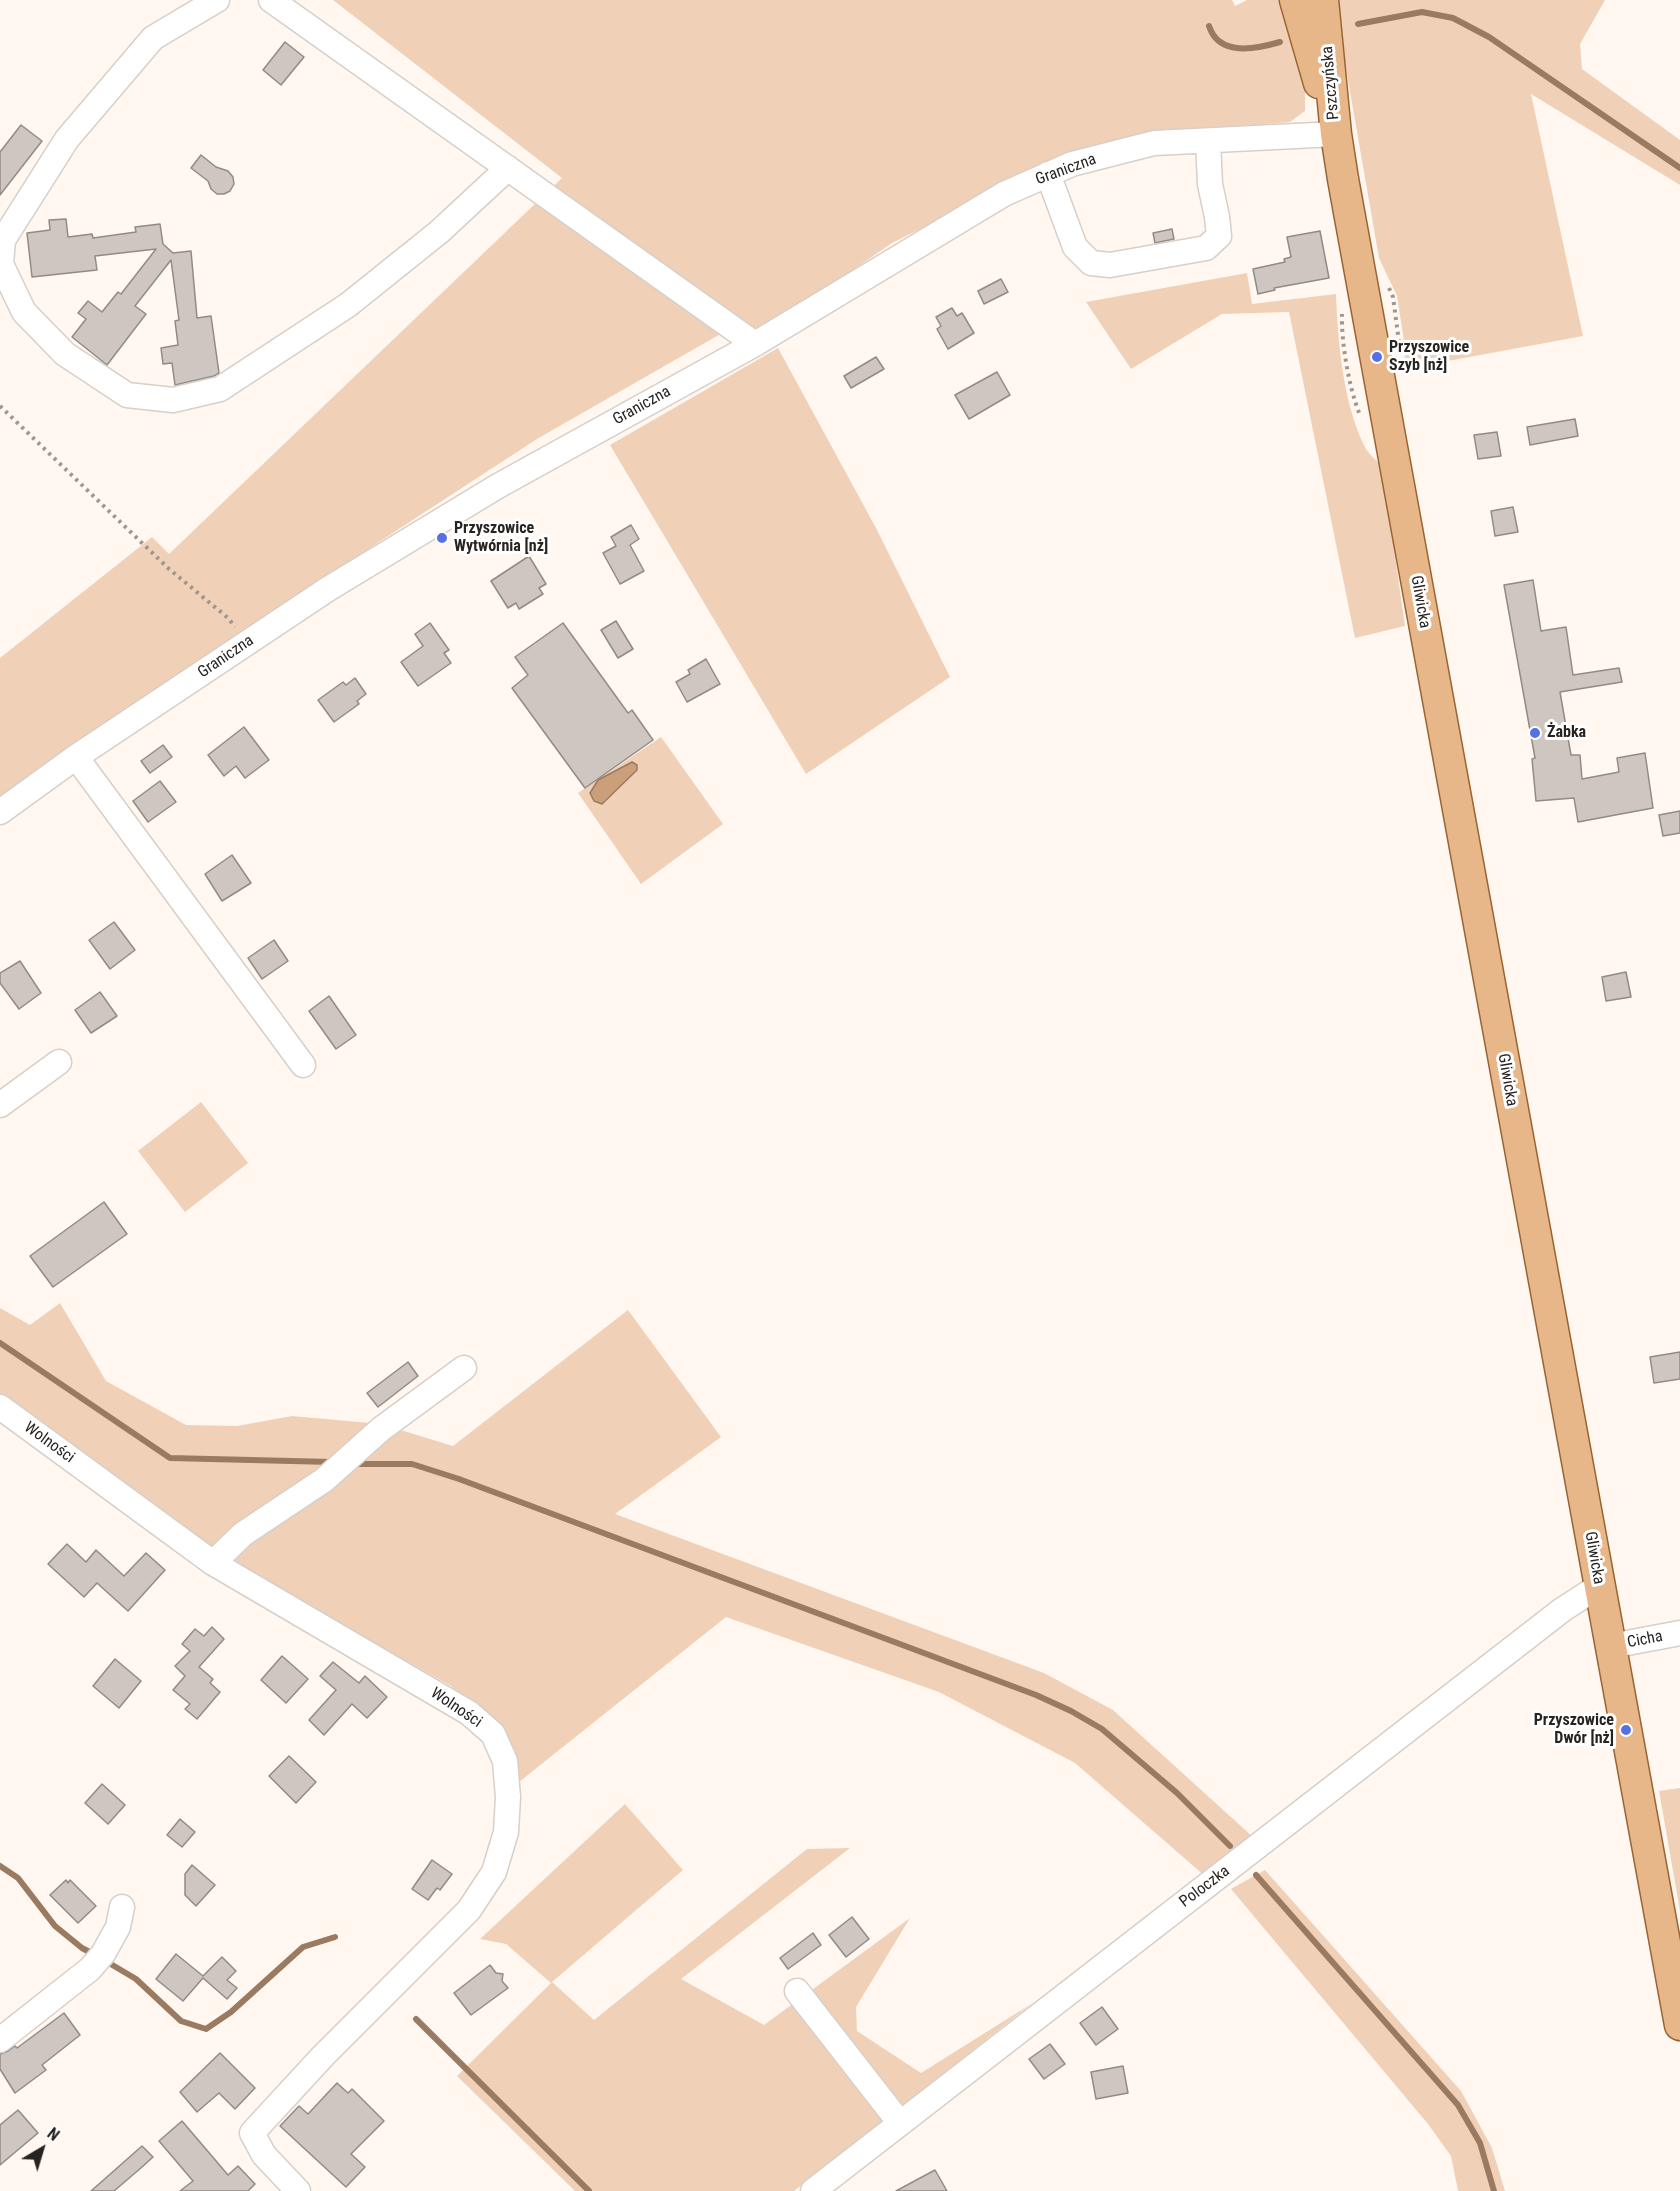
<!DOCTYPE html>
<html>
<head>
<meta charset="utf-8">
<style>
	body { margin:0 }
	#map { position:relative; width:1680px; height:2191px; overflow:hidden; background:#fff7f0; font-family:"Roboto Condensed",sans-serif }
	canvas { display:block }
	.north { position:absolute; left:12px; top:2119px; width:60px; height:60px; -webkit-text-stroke:4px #fff; paint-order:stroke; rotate:38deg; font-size:16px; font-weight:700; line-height:24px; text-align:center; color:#262321 }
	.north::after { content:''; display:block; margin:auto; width:21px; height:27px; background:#262321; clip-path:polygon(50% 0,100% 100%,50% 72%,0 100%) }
</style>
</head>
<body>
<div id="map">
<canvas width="1680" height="2191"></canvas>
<div class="north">N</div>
</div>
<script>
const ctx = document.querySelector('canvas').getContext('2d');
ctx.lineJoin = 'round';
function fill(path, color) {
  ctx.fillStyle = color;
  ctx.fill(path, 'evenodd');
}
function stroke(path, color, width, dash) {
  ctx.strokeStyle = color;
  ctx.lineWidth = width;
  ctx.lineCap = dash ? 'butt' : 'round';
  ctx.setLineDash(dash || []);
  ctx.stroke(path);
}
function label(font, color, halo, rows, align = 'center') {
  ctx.font = font + ' "Roboto Condensed",sans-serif';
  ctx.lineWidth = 6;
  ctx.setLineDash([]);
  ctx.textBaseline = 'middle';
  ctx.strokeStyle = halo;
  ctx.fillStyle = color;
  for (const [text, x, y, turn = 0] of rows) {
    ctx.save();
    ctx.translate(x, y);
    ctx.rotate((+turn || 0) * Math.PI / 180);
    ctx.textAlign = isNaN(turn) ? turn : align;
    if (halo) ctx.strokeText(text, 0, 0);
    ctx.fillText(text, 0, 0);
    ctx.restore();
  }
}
fill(new Path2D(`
	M 333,0 L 1232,0 L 1235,6 L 1247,0 L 1287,0 L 1305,87 L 1305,111 L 1290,122 L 1209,129 L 1066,156 L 892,243 L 755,337 L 738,324 L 537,439 L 207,654 L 0,799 L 0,658 L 152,537 L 169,554 L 562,178 Z
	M 1334,0 L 1605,0 L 1580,44 L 1582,69 L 1680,140 L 1680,185 L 1531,94 L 1583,336 L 1399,370 L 1406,354 L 1397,296 L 1379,258 Z
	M 1247,273 L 1252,304 L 1336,294 C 1338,343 1343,405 1366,449 C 1370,455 1377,461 1382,466 L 1405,626 L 1355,638 L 1289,312 L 1222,314 L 1131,369 L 1086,302 Z
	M 778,348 L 876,528 L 950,677 L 806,774 L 610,445 Z
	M 661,737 L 723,824 L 641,884 L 578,793 Z
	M 201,1102 L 248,1163 L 185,1212 L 138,1151 Z
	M 60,1303 L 106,1381 L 186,1425 L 237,1426 L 292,1416 L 381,1424 L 453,1446 L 628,1310 L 721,1437 L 615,1514 L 1044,1673 L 1113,1710 L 1253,1837 L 1206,1877 L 1075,1763 L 939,1692 L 726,1617 L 519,1782 L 505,1730 L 451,1686 L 249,1572 L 0,1398 L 0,1308 L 30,1325 Z
	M 1680,1788 L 1680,1911 L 1659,1791 Z
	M 625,1804 L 683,1870 L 552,1982 L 594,2020 L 807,1849 L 850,1848 L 681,1979 L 764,2025 L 910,1918 L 856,2007 L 857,2031 L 921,2073 L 1031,2004 L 794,2191 L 575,2191 L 457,2076 L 551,1983 L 506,1944 L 480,1939 Z
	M 1265,1870 L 1461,2091 L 1492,2148 L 1505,2191 L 1458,2191 L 1451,2156 L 1428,2124 L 1231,1889 Z`), '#f0d1b8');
const water = new Path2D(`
	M 632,762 L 637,765 L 637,770 L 602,804 L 594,801 L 590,793 L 598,780 Z`);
fill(water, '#cc9f7b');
stroke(water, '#9a7a60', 1.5);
stroke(new Path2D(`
	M 1358,24 L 1422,12 L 1453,18 L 1489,37 L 1680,168
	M 1209,26 C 1219,57 1256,49 1280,42
	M 0,1343 L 170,1458 L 332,1462
	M 355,1464 L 412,1464 L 459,1479 L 1036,1695 L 1071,1711 L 1102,1729 L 1177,1793 L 1230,1846
	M 0,1866 L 18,1878 L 55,1926 L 82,1948 L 95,1955
	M 1256,1875 L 1458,2105 L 1480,2143 L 1494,2191
	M 104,1960 L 136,1979 L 181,2021 L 206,2029 L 231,2012 L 303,1947 L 335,1937
	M 416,2019 L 589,2191`), '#9a7a60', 6);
const building = new Path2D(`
	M 285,42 L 304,57 L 281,85 L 263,70 Z
	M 21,125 L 42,141 L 0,195 L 0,152 Z
	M 201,155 L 216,167 L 228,171 L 233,177 L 234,184 L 230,191 L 224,194 L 217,194 L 211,189 L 208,181 L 191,168 Z
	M 66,219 L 68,237 L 92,234 L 93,238 L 136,232 L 135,227 L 160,224 L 163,244 L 173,253 L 191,251 L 197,318 L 211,316 L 219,373 L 214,376 L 175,385 L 172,363 L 163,364 L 161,348 L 178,345 L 175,321 L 179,320 L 171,260 L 135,306 L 146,314 L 107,365 L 72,337 L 86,319 L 78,313 L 88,301 L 102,312 L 118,292 L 121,294 L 156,249 L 95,256 L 97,270 L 32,277 L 27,233 L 50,230 L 49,220 Z
	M 1172,229 L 1174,239 L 1155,243 L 1153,233 Z
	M 1320,231 L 1329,278 L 1274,288 L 1275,290 L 1258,294 L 1253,269 L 1285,262 L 1284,259 L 1291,257 L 1287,237 Z
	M 1001,279 L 1008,292 L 984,304 L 978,291 Z
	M 952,308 L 957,316 L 962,313 L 974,333 L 948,349 L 937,329 L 941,326 L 936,317 Z
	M 876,357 L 884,369 L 851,388 L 844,376 Z
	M 997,372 L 1010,395 L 969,419 L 955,395 Z
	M 1575,419 L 1578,436 L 1530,445 L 1527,427 Z
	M 1497,432 L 1501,456 L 1478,459 L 1474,435 Z
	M 1513,507 L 1518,532 L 1495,536 L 1491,511 Z
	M 631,525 L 639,539 L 630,545 L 644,571 L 620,584 L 603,553 L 616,546 L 611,537 Z
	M 529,556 L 546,584 L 539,588 L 543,594 L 519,609 L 516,603 L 508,608 L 491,581 Z
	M 1533,580 L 1541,631 L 1566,627 L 1573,675 L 1619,668 L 1622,682 L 1560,692 L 1571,755 L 1580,755 L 1582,779 L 1619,772 L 1617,758 L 1645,753 L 1653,808 L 1578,822 L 1574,798 L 1536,801 L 1532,759 L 1535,758 L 1504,585 Z
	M 616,621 L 633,649 L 618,658 L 601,630 Z
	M 430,623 L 449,650 L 444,653 L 451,663 L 418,686 L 401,662 L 423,646 L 415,634 Z
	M 563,623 L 628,713 L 632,710 L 653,740 L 585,788 L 512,688 L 528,675 L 515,657 Z
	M 706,659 L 720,684 L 687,702 L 676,682 L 690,674 L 688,670 Z
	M 355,678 L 366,694 L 357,701 L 359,704 L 334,722 L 318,700 L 343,682 L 346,685 Z
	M 244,727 L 269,760 L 245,778 L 236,766 L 224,776 L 208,755 Z
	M 163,745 L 172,757 L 150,773 L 141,761 Z
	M 160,781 L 176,802 L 148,822 L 133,801 Z
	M 1680,811 L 1680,833 L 1663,836 L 1659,815 Z
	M 232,855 L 251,883 L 222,901 L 205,874 Z
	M 114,922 L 135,950 L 110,969 L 89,940 Z
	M 274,940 L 288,961 L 262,979 L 248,958 Z
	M 20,961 L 41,993 L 19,1009 L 0,983 L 0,973 Z
	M 1626,972 L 1631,997 L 1606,1001 L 1602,977 Z
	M 100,992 L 117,1016 L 91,1033 L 75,1010 Z
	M 329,996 L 356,1035 L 336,1049 L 309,1011 Z
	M 104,1202 L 127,1234 L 53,1287 L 30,1256 Z
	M 1680,1352 L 1680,1379 L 1654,1383 L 1650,1357 Z
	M 408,1362 L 418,1376 L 378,1407 L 367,1393 Z
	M 67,1544 L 86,1562 L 96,1550 L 124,1576 L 146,1553 L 165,1570 L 128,1611 L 97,1583 L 84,1597 L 48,1564 Z
	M 212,1627 L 224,1639 L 199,1667 L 213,1679 L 210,1683 L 220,1692 L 197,1719 L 185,1709 L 190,1704 L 173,1690 L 185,1676 L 175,1666 L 190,1651 L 182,1644 L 195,1629 L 204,1636 Z
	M 282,1656 L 308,1679 L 286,1703 L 261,1680 Z
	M 115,1659 L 141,1681 L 119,1708 L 93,1686 Z
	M 333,1662 L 359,1683 L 365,1676 L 387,1697 L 367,1718 L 352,1704 L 324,1735 L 309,1720 L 336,1690 L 320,1676 Z
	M 289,1756 L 316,1782 L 296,1803 L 269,1776 Z
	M 102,1784 L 125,1805 L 108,1824 L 85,1803 Z
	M 180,1819 L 195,1832 L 182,1847 L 167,1835 Z
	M 432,1860 L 452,1874 L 440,1890 L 437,1888 L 428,1900 L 412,1889 Z
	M 192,1865 L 215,1885 L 196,1906 L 185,1895 L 185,1874 Z
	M 66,1880 L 68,1883 L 70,1880 L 96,1906 L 78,1923 L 50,1895 Z
	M 852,1917 L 869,1939 L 846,1957 L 829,1935 Z
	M 813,1933 L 821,1945 L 788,1969 L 780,1958 Z
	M 176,1954 L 203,1976 L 222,1957 L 236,1971 L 227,1980 L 237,1988 L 227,1999 L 203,1978 L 183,2001 L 156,1979 Z
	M 490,1965 L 496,1973 L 503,1974 L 502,1981 L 508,1988 L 471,2015 L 454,1993 Z
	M 1102,2007 L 1118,2029 L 1096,2045 L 1080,2023 Z
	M 64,2013 L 80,2035 L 42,2065 L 46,2070 L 15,2093 L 0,2069 L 0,2054 L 8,2051 L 15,2046 L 17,2048 Z
	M 1050,2044 L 1065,2064 L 1044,2079 L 1029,2059 Z
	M 220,2053 L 255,2088 L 235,2109 L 219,2093 L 197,2112 L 180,2092 Z
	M 1123,2066 L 1128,2093 L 1096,2099 L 1091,2072 Z
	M 337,2083 L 348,2093 L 352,2089 L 384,2121 L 351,2154 L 365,2167 L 346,2187 L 280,2126 L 299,2106 L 308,2114 Z
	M 18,2110 L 38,2133 L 0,2165 L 0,2125 Z
	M 182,2121 L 228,2175 L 238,2166 L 255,2184 L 248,2191 L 180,2191 L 193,2181 L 159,2141 Z
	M 142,2146 L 153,2157 L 142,2167 L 114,2191 L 91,2191 Z
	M 935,2170 L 947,2191 L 896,2191 Z`);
fill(building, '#cec6c0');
stroke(building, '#928b85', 1.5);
const minor = new Path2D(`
	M 217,0 L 153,38 L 67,139 L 3,240 L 1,264 L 24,312 L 65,354 L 127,395 L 173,400 L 220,389 L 348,305 L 439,232 L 508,168
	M 271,0 L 755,344
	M 1048,174 L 1075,247 L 1091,263 L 1110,265 L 1206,248 L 1219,236 L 1217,217 L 1210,184 L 1208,141
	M 76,757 L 303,1065
	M 0,812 L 76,757 L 328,589 L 498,486 L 755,344 L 1004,194 L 1072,164 L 1154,143 L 1336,134
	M 0,1105 L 59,1062
	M 0,1407 L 213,1563 L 469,1713 L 493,1734 L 505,1761 L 508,1797 L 506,1832 L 494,1872 L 469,1910 L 323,2056 L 252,2133 L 264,2155 L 298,2191
	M 213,1563 L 243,1534 L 324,1480 L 381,1429 L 464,1368
	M 1611,1646 L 1680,1633
	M 797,1991 L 900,2123
	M 0,2040 L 90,1969 L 103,1954 L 118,1927 L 122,1907
	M 813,2191 L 1562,1610 L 1599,1586`);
const major = new Path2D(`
	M 1295,0 L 1319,83
	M 1323,0 L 1336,134 L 1343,179 L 1680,2025`);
stroke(minor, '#d7cfc8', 27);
stroke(major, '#9a6432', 33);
stroke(new Path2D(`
	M 1389,288 L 1393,297 L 1399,342
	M 1342,314 C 1341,341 1349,389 1360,415
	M 0,406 L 168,568 L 228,618 L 235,627`), '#9d9792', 4, [3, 4.5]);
stroke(minor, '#fff', 24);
stroke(major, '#e8b789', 30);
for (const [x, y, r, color] of [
	[1377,357,6,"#5571e7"],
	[442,538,6,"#5571e7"],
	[1535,733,6,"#5571e7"],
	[1626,1730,6,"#5571e7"]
]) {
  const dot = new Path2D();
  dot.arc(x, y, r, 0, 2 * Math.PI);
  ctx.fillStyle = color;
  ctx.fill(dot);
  stroke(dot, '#fff', 2);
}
label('16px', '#262321', '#fff', [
	["Pszczyńska",1331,83,-95],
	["Graniczna",1066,170,-20],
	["Graniczna",642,406,-29],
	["Gliwicka",1420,602,80],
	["Graniczna",226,657,-34],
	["Gliwicka",1507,1080,80],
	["Wolności",49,1443,36],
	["Gliwicka",1594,1558,80],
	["Cicha",1645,1640,-11],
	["Wolności",456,1708,34],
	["Poloczka",1205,1887,-37]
]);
label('bold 16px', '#262321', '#fff', [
	["Przyszowice",1389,348],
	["Szyb [nż]",1389,366],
	["Przyszowice",454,529],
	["Wytwórnia [nż]",454,547],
	["Żabka",1547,733],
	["Przyszowice",1614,1721,"right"],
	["Dwór [nż]",1614,1739,"right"]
], 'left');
</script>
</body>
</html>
